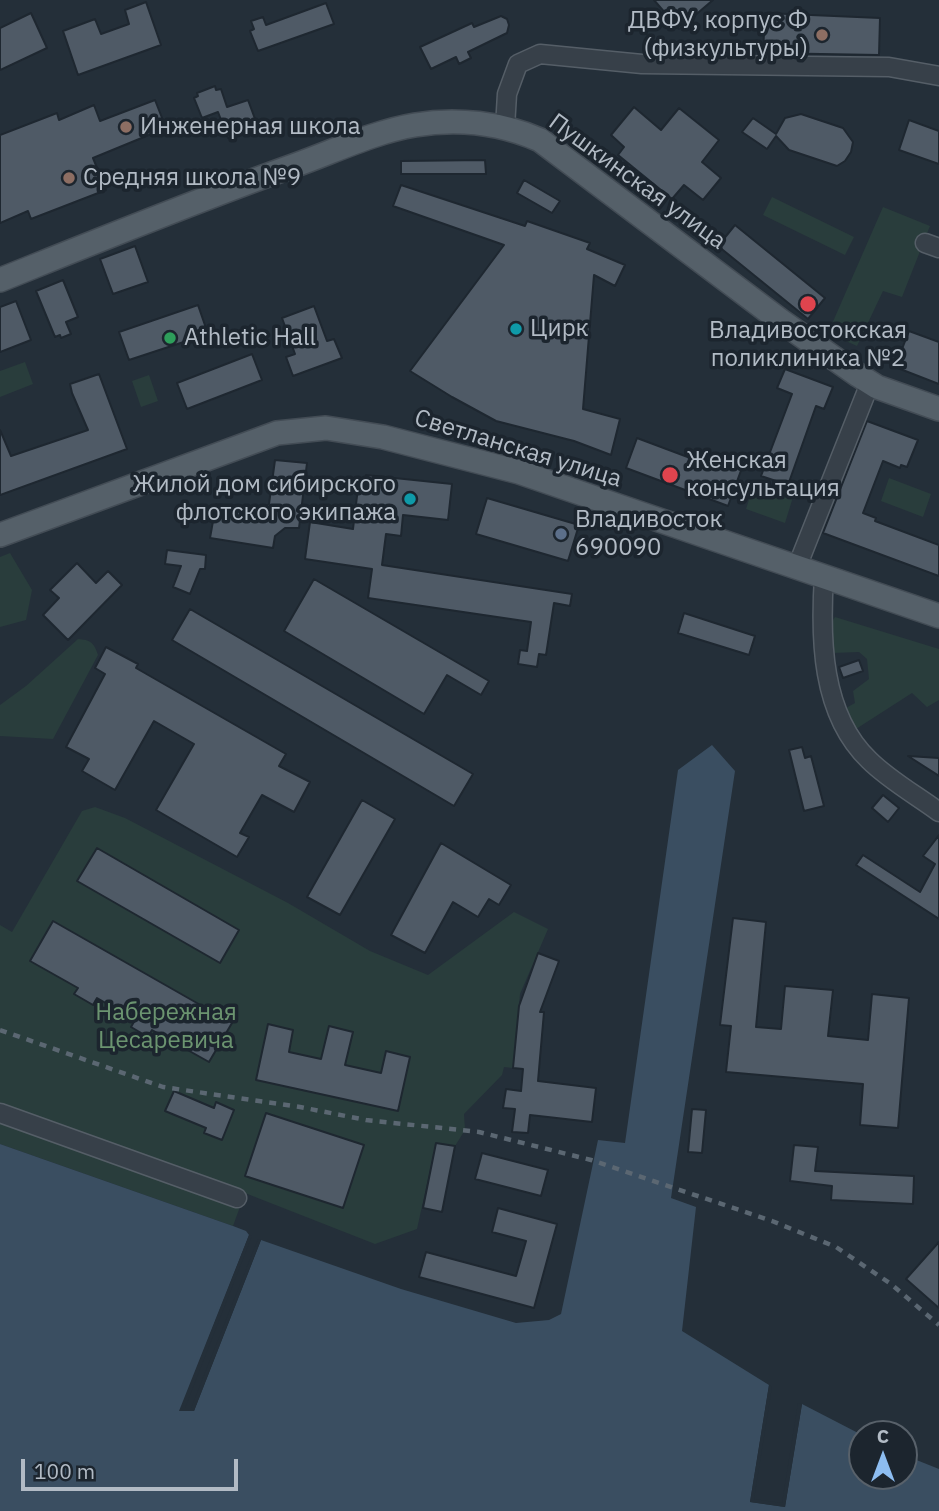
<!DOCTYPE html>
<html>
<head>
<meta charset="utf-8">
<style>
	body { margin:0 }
	#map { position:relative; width:939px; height:1511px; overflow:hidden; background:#242f39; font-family:"IBM Plex Sans",sans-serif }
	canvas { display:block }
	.north { position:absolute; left:848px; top:1420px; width:70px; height:70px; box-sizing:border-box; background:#1c252e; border:2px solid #58616a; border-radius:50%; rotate:0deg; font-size:19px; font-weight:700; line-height:28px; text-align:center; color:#b2bbc5 }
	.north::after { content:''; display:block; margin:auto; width:24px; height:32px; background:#8dbdf0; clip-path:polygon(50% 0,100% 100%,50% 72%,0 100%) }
	.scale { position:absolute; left:21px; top:1459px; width:217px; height:32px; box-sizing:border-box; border:4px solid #b2bbc5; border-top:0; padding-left:9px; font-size:21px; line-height:24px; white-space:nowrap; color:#b2bbc5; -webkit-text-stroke:5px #1c252e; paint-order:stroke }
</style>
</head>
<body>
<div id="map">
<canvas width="939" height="1511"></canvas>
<div class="north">С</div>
<div class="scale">100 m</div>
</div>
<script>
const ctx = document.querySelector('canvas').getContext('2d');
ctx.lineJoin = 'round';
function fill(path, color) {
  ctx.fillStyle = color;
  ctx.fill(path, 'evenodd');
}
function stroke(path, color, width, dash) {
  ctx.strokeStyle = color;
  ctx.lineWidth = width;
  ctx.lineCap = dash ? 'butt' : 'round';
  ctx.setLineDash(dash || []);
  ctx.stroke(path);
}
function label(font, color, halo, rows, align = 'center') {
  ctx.font = font + ' "IBM Plex Sans",sans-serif';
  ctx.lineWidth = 7;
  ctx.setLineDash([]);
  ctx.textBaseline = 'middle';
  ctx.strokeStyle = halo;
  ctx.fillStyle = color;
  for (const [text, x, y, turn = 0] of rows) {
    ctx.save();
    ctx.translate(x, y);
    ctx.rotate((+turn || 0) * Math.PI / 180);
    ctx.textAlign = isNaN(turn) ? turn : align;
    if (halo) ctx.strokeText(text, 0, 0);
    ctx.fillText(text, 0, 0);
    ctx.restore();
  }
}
fill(new Path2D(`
	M 772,197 L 854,237 L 845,255 L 763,215 Z
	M 883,207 L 930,226 L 902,297 L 883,291 L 857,346 L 828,333 Z
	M 25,362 L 33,384 L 0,397 L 0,371 Z
	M 149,375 L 158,401 L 141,407 L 132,381 Z
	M 889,478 L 931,494 L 923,517 L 881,501 Z
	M 754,484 L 793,497 L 785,523 L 746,509 Z
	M 10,553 L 32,590 L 26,620 L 0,627 L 0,557 Z
	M 835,617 L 939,649 L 939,700 L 927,707 L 912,693 L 856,729 L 844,709 L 855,703 L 853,691 L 869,679 L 867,659 L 859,652 L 832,653 L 830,625 Z
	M 78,639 C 90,640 94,642 98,655 L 53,739 L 0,736 L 0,705 L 26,686 Z
	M 95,807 L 125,818 L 288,903 L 370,951 L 428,975 L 514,912 L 548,929 L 520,994 L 513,1068 L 504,1067 L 502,1075 L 464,1114 L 465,1130 L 455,1146 L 436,1143 L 417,1229 L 375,1244 L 245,1193 L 233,1226 L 0,1144 L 0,925 L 12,932 L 82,811 Z`), '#293d3c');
fill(new Path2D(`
	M 712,745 L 735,771 L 671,1198 L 696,1207 L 682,1331 L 769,1385 L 750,1502 L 785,1507 L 802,1404 L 862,1435 L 862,1476 L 904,1476 L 904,1455 L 939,1469 L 939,1511 L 0,1511 L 0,1144 L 233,1226 L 246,1231 L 249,1235 L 180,1411 L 194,1411 L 261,1240 L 401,1289 L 516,1323 L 549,1320 L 561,1314 L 598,1140 L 625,1143 L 678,770 Z`), '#3a4e61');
fill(new Path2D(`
	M 249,1235 L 252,1236 L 185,1408 L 191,1408 L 258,1239 L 261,1240 L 194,1411 L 179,1411 Z
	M 769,1385 L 772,1387 L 754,1499 L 782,1503 L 798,1403 L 802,1404 L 785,1507 L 750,1502 Z`), '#242f39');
const building = new Path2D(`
	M 654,0 L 713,0 L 679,29 Z
	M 146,2 L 161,45 L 78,75 L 63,31 L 95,19 L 101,34 L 129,24 L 125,10 Z
	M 326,3 L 334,24 L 258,51 L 250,31 L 254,29 L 251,21 L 263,17 L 266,25 Z
	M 31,13 L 47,48 L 0,70 L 0,28 Z
	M 765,13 L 880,18 L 879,55 L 763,53 Z
	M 501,16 L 507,19 L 509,25 L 507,33 L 468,52 L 471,58 L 459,64 L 456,57 L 431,69 L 420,47 L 472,23 L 474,27 Z
	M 215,86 L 216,90 L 221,89 L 227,107 L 248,100 L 258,127 L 228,138 L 218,112 L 202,118 L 194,98 L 198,96 L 197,93 Z
	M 155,100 L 166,128 L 93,158 L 106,190 L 31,219 L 28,211 L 0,223 L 0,135 L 57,113 L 59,120 L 94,105 L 100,121 Z
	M 634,107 L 661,130 L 679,108 L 719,140 L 702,162 L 721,178 L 703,200 L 684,185 L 672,199 L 618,155 L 624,147 L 611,135 Z
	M 801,114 L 843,128 L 853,142 L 851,152 L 845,161 L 837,166 L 789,150 L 776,136 L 767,149 L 742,132 L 753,118 L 776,134 L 785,118 Z
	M 909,120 L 939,131 L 939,164 L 899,150 Z
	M 485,160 L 486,174 L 401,174 L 401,161 Z
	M 524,180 L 560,201 L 552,213 L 517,193 Z
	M 401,185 L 525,226 L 527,221 L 590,243 L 587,249 L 625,265 L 615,286 L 594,275 L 583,409 L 620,419 L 611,455 L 574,441 L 496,421 L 452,397 L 410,371 L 504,245 L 393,206 Z
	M 735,225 L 825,298 L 808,319 L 718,246 Z
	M 135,246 L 148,282 L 113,294 L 100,259 Z
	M 63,280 L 78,317 L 66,322 L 71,334 L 61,338 L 60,335 L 55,337 L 36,291 Z
	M 16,301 L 31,340 L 0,352 L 0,307 Z
	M 198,305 L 208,334 L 129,360 L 119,332 Z
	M 314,306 L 327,341 L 334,339 L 342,358 L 293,376 L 286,357 L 295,354 L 282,318 Z
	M 909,331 L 939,342 L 939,384 L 895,367 Z
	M 252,354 L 262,380 L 187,409 L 177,383 Z
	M 785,369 L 833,387 L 824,409 L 816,406 L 788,485 L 761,476 L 792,394 L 777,388 Z
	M 99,374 L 127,449 L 0,495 L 0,430 L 11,456 L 88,430 L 72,393 L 70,384 Z
	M 867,421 L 918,440 L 907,467 L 901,465 L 900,468 L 883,461 L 863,513 L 876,518 L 875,521 L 939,545 L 939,576 L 823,533 Z
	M 637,438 L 709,465 L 713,454 L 743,465 L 728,506 L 626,468 Z
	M 275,460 L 307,463 L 299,528 L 285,528 L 275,536 L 273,548 L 210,538 L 216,504 L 259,510 L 269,504 Z
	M 366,475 L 452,484 L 448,520 L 403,515 L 401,536 L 386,534 L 382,565 L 572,594 L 570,606 L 554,603 L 546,655 L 539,654 L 537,667 L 518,664 L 520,650 L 527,651 L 531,622 L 368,598 L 372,569 L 305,559 L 310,522 L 353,529 L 358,488 L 365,489 Z
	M 487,498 L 579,525 L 568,561 L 476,534 Z
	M 167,550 L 206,555 L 205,569 L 200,569 L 190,594 L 173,587 L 181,566 L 165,564 Z
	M 77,563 L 96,583 L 108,571 L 122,585 L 68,640 L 43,615 L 59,598 L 50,590 Z
	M 314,579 L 489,681 L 481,695 L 447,675 L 424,714 L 284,631 Z
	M 190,609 L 473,774 L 454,806 L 172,640 Z
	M 684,613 L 755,636 L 749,655 L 678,633 Z
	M 106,647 L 138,664 L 136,668 L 286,754 L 279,766 L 310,782 L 294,812 L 262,795 L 240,833 L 249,837 L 237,857 L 156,810 L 194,744 L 154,721 L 115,790 L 82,771 L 89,759 L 66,747 L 105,674 L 95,668 Z
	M 859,660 L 863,671 L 843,678 L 839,667 Z
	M 802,747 L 805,758 L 811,756 L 824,806 L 804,811 L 789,750 Z
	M 908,756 L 939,758 L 939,776 Z
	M 883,795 L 899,808 L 888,822 L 872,808 Z
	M 362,800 L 395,819 L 340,915 L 307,897 Z
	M 939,835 L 939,919 L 856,865 L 863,855 L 920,892 L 935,864 L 923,856 Z
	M 441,843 L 511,885 L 499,905 L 489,899 L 478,917 L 453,902 L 425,953 L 391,935 Z
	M 97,848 L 239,930 L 220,963 L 77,881 Z
	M 733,918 L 766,922 L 756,1027 L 781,1029 L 785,986 L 833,990 L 828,1036 L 868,1040 L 872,994 L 909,998 L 898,1128 L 860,1125 L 863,1084 L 726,1072 L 731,1026 L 720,1025 Z
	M 53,921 L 232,1023 L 209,1062 L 152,1030 L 148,1037 L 131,1027 L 135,1020 L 97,998 L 93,1005 L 74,994 L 78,988 L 30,961 Z
	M 538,953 L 559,961 L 540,1012 L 544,1012 L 538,1081 L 596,1088 L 592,1122 L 530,1115 L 528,1133 L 512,1132 L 515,1109 L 503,1108 L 506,1089 L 521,1091 L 523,1069 L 513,1068 L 519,1006 Z
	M 268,1024 L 293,1030 L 289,1052 L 321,1059 L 329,1026 L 353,1032 L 345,1065 L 381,1073 L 386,1051 L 410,1057 L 398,1111 L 256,1080 Z
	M 174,1091 L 214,1108 L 216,1102 L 234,1110 L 222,1140 L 204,1133 L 206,1128 L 165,1111 Z
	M 692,1109 L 706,1110 L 702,1153 L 688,1152 Z
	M 266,1113 L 364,1145 L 343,1208 L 245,1176 Z
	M 436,1143 L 455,1146 L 442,1212 L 423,1208 Z
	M 794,1145 L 818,1147 L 815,1171 L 914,1176 L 913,1204 L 831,1200 L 832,1186 L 790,1181 Z
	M 482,1153 L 548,1170 L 541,1196 L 475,1179 Z
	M 498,1208 L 557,1224 L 534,1308 L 419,1277 L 426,1252 L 516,1276 L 526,1241 L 492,1232 Z
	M 939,1242 L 939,1308 L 906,1279 Z`);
fill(building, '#4f5a66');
stroke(building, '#1e2730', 2);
const minor = new Path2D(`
	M 505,127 L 507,94 L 518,64 L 540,54 L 642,64 L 889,67 L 939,76
	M 925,243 L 939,248
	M 797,567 L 870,383
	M 824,576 C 820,638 821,714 869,760 C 889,780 916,795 939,812
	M 0,1113 L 237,1198`);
const major = new Path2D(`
	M 0,280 C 97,241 195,201 293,166 C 333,152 373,132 415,125 C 457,118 501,123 540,140 L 781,321 L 858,375 L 877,387 L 939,409
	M 0,535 L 277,433 L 326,428 L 383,437 L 519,472 L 939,616`);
stroke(minor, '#555e67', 21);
stroke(major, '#434c55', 26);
stroke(minor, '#374049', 18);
stroke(major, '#556069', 23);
stroke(new Path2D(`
	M 0,1030 L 163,1087 L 300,1107 L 366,1120 L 479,1132 L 591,1160 L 772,1221 L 836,1247 L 891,1284 L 939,1325`), '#5b6772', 4.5, [7, 7]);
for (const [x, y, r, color] of [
	[822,35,7,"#8d6e63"],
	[126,127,7,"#8d6e63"],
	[69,178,7,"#8d6e63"],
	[808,304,9,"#e0444e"],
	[516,329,7,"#0f9aa8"],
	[170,338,7,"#2e9e5b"],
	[670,475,9,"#e0444e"],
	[410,499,7,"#0f9aa8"],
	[561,534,7,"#5c6f8a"]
]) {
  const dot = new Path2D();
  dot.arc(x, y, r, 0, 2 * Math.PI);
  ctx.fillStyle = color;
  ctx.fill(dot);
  stroke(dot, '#1c252e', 2.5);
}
label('24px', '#b2bbc5', '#1c252e', [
	["ДВФУ, корпус Ф",808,21,"right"],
	["(физкультуры)",808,49,"right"],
	["Инженерная школа",140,127],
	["Средняя школа №9",83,178],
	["Цирк",530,329],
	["Владивостокская",808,331,"center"],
	["поликлиника №2",808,359,"center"],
	["Athletic Hall",184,338],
	["Женская",686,461],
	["консультация",686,489],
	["Жилой дом сибирского",396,485,"right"],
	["флотского экипажа",396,513,"right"],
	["Владивосток",575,520],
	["690090",575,548]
], 'left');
label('24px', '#b2bbc5', '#1c252e', [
	["Пушкинская улица",637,182,36],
	["Светланская улица",518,449,17]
]);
label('24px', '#6b9470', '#1c252e', [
	["Набережная",166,1013],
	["Цесаревича",166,1041]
]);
</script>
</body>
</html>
